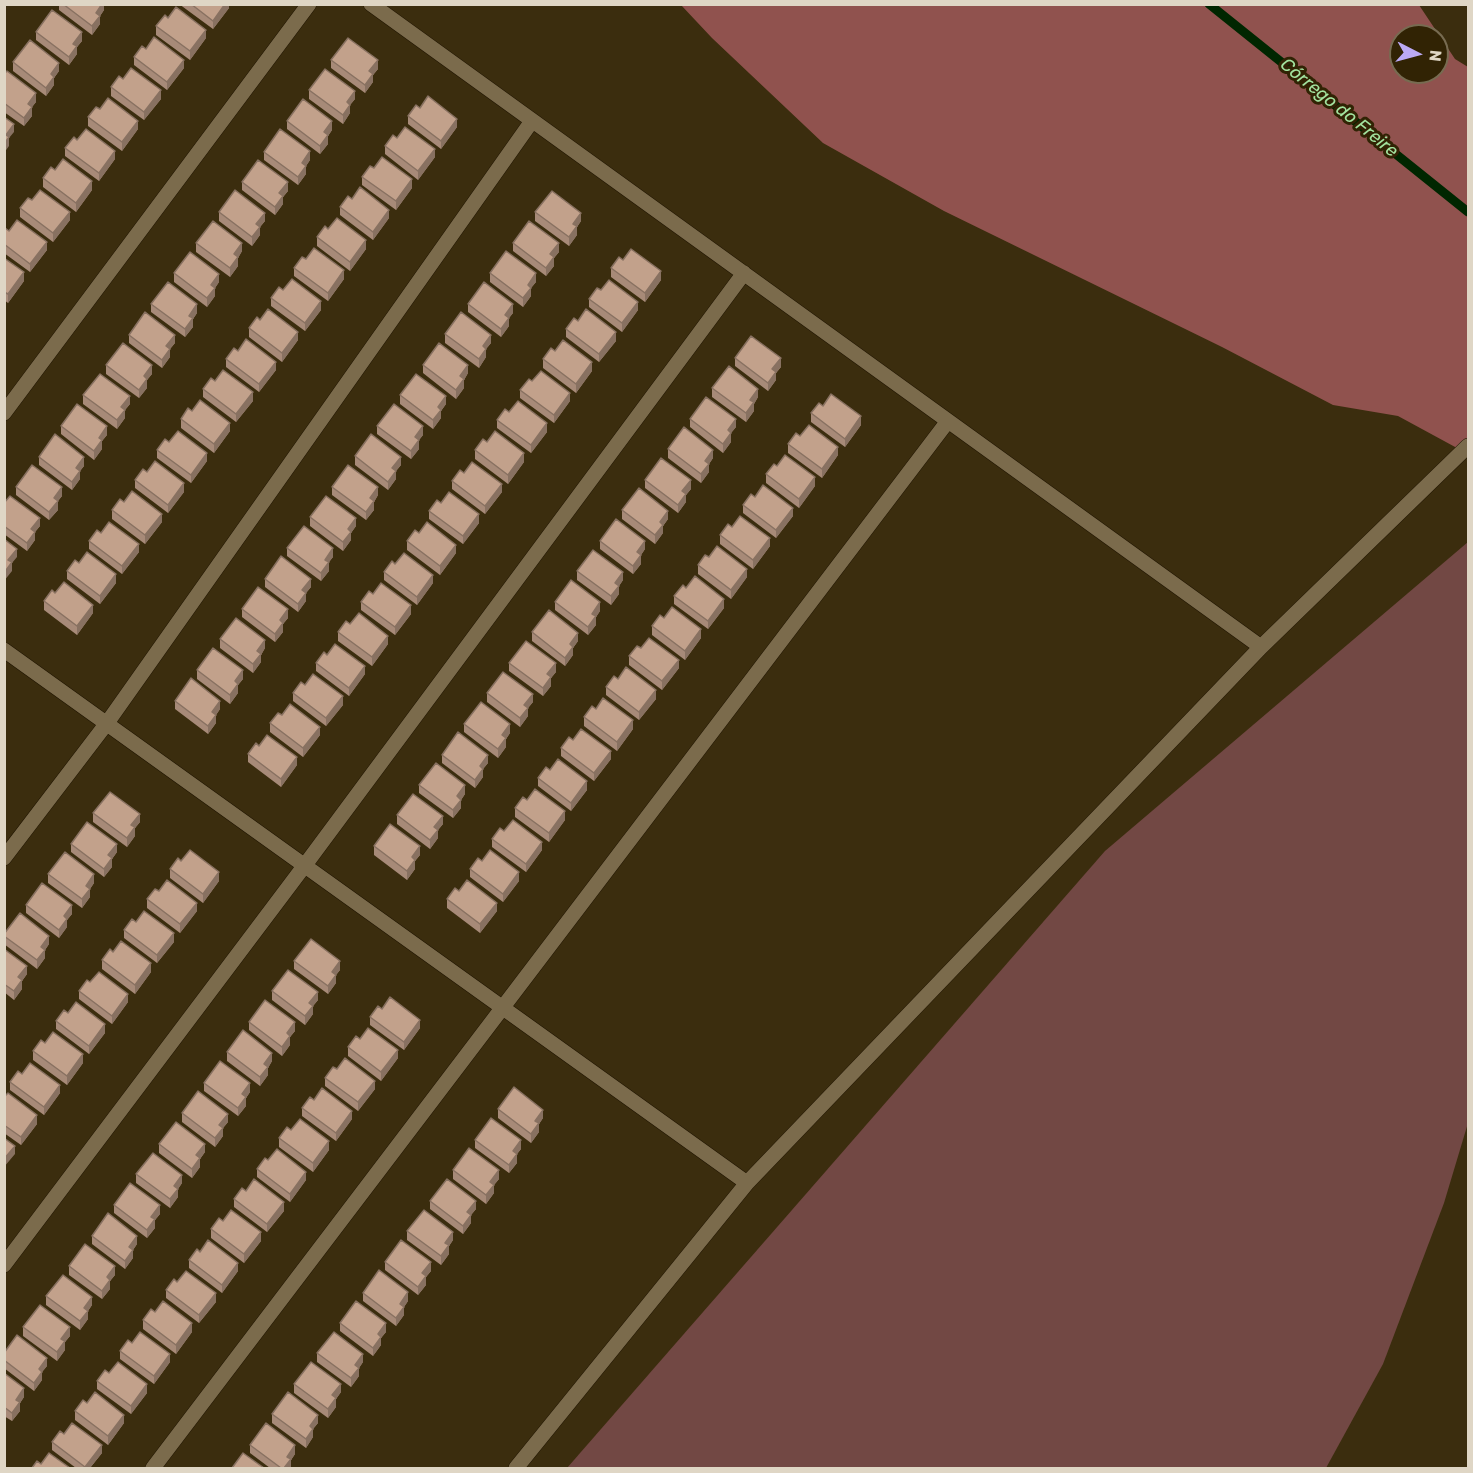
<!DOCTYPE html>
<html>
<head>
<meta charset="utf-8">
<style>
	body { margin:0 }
	#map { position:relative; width:1473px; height:1473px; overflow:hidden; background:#3b2d0e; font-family:Rubik,sans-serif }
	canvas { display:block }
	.frame { position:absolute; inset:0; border:6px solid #dfd6c5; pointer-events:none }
	.north { position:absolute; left:1389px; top:24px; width:60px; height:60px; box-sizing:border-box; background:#312304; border:2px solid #776b51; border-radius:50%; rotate:96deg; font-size:16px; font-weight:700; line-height:24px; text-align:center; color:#dfd6c5 }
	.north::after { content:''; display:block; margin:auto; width:21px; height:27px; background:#bcaaf5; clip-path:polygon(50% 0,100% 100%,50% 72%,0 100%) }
</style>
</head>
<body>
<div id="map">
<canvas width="1473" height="1473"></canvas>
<div class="frame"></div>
<div class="north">N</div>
</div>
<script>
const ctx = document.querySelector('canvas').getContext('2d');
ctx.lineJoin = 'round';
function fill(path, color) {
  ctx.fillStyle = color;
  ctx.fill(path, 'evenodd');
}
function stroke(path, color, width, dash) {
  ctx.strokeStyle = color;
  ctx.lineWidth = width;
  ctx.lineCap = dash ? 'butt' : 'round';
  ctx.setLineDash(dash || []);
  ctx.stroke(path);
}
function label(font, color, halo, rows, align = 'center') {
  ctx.font = font + ' Rubik,sans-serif';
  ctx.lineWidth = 6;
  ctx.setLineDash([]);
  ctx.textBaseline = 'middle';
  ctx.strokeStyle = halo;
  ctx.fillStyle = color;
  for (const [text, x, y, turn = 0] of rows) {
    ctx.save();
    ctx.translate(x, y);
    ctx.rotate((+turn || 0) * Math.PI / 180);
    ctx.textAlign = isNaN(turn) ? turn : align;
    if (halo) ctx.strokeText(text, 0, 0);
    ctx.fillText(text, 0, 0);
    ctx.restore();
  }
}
fill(new Path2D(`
	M 1468,542 L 1468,1123 L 1444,1203 L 1383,1364 L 1326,1468 L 567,1468 L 1105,851 Z`), '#724844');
fill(new Path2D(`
	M 681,5 L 1419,5 L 1455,59 L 1468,67 L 1468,454 L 1398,416 L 1333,405 L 1222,347 L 944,211 L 823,143 L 712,38 ZM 1401,36 L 1437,36 L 1437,72 L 1401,72 Z`), '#90524e');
stroke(new Path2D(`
	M 1209,4 L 1468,212`), '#002600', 9);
const minor = new Path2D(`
	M 371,4 L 1261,647
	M 4,413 L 309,4
	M 4,650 L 747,1183
	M 4,858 L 107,723 L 532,121
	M 4,1265 L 305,865 L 744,273
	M 153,1468 L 948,421
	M 516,1468 L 747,1183 L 1261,647 L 1468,446`);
stroke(minor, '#201501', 16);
stroke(minor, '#7b6b4c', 15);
fill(new Path2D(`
	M 59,4 L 104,4 L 104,10 L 100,16 L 100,24 L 92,35 L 59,10 Z
	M 179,4 L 229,4 L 229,8 L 213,29 Z
	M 156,26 L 206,38 L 190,60 L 156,35 Z
	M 36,32 L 82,41 L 77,47 L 77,54 L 69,65 L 36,40 Z
	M 146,49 L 184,68 L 167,90 L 134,65 L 134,57 Z
	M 331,60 L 378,69 L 373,75 L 373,82 L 365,93 L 331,68 Z
	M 13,62 L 59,71 L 54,78 L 54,85 L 46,96 L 13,71 Z
	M 4,74 L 36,102 L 32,107 L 32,116 L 24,126 L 4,112 Z
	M 111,87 L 161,99 L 144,120 L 111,96 Z
	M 309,90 L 355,99 L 350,105 L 350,113 L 343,124 L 309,99 Z
	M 420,108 L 457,127 L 441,149 L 408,124 L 408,116 Z
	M 88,117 L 138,129 L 122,151 L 88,126 Z
	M 287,121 L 332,130 L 328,136 L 328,144 L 320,154 L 287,129 Z
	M 385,146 L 435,157 L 418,180 L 385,154 Z
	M 65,148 L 115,159 L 99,181 L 65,156 Z
	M 264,152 L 310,160 L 306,166 L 306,174 L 298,185 L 264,160 Z
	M 374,168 L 412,188 L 396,210 L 362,185 L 362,177 Z
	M 55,170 L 92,190 L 76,212 L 43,187 L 43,178 Z
	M 242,182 L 288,191 L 283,197 L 283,204 L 275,215 L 242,190 Z
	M 352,199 L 389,218 L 373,240 L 340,215 L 340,207 Z
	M 20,208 L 70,220 L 53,242 L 20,217 Z
	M 219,212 L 265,221 L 260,227 L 260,235 L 252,246 L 219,221 Z
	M 535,212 L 581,221 L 577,227 L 577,235 L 569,246 L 535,221 Z
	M 4,229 L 47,250 L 30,272 L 4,253 Z
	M 328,229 L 366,249 L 350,271 L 317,246 L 317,237 Z
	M 196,243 L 242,251 L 238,258 L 238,266 L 230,277 L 196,252 Z
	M 513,243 L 559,252 L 554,258 L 554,266 L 546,276 L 513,251 Z
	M 4,258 L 24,281 L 8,303 L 4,300 Z
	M 294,268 L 344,279 L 328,301 L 294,276 Z
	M 611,268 L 661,280 L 645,302 L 611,277 Z
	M 174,273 L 219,282 L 215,288 L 215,296 L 207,307 L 174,282 Z
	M 490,273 L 536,282 L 531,288 L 531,296 L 523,307 L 490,282 Z
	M 283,290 L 321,310 L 305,331 L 271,306 L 271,298 Z
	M 589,299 L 638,310 L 622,332 L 589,307 Z
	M 151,304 L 197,313 L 193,319 L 193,327 L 185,337 L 151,312 Z
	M 468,304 L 513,313 L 509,318 L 509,326 L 501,337 L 468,312 Z
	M 578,321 L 616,341 L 599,362 L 566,337 L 566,329 Z
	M 249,328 L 298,340 L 282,362 L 249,337 Z
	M 445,334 L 491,343 L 486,349 L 486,357 L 479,368 L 445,343 Z
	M 129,335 L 175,343 L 170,349 L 170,357 L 162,368 L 129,343 Z
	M 735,358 L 781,367 L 776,373 L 776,380 L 768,391 L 735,366 Z
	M 226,359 L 276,370 L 259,392 L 226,367 Z
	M 543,359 L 592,371 L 576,393 L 543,368 Z
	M 106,365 L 152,374 L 147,380 L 147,388 L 139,398 L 106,374 Z
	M 423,365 L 468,373 L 464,380 L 464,388 L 456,399 L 423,373 Z
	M 215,381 L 253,401 L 236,422 L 203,397 L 203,389 Z
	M 712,388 L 758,397 L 754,404 L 754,411 L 746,422 L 712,397 Z
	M 520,390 L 570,401 L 554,423 L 520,398 Z
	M 83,395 L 130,404 L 125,410 L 125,418 L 117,429 L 83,404 Z
	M 400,395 L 446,404 L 441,411 L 441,418 L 433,429 L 400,404 Z
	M 192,411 L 230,431 L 214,453 L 181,428 L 181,419 Z
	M 509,412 L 547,432 L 531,453 L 497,428 L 497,420 Z
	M 811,413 L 861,425 L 845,447 L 811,422 Z
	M 690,419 L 736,427 L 731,433 L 731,442 L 723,453 L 690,427 Z
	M 61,426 L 107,435 L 102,441 L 102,449 L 94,460 L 61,434 Z
	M 377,426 L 423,435 L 419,440 L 419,449 L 411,459 L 377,434 Z
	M 800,436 L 838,455 L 822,478 L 788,453 L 788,444 Z
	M 169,442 L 207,461 L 191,483 L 157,458 L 157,450 Z
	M 668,449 L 713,458 L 709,464 L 709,472 L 701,483 L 668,458 Z
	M 475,450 L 524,462 L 508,484 L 475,459 Z
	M 355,456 L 401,465 L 396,471 L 396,479 L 388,490 L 355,465 Z
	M 39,457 L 84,466 L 80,471 L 80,479 L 72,490 L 39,465 Z
	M 147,472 L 184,492 L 168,513 L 135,488 L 135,480 Z
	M 766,474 L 815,486 L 799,508 L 766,483 Z
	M 645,480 L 691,489 L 686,495 L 686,502 L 678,513 L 645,488 Z
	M 452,481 L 502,492 L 485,514 L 452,489 Z
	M 16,487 L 62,496 L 58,501 L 58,510 L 49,520 L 16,495 Z
	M 332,487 L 378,495 L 374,502 L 374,510 L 366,520 L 332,495 Z
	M 755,497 L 793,516 L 776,538 L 743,513 L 743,505 Z
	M 4,503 L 40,526 L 35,532 L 35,540 L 27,551 L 4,534 Z
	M 441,503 L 479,523 L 463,544 L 429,519 L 429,511 Z
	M 112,510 L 162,522 L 145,544 L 112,519 Z
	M 622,510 L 668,519 L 663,526 L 663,533 L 655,544 L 622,519 Z
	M 310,517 L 356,526 L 351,533 L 351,540 L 343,551 L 310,526 Z
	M 720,535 L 770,546 L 753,569 L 720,544 Z
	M 89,541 L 139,552 L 122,574 L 89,549 Z
	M 407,541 L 456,553 L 440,575 L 407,550 Z
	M 600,541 L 645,549 L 641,555 L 641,564 L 633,574 L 600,549 Z
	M 287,548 L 333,557 L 329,562 L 329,571 L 321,581 L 287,556 Z
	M 698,565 L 747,577 L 731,599 L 698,574 Z
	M 67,571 L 116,583 L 100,604 L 67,579 Z
	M 577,571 L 623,580 L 619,586 L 619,594 L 611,605 L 577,580 Z
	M 384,572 L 433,583 L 417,605 L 384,580 Z
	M 265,579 L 311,587 L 306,593 L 306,601 L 298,612 L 265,587 Z
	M 674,596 L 724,608 L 708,629 L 674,604 Z
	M 44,601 L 93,613 L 77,635 L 44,610 Z
	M 361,602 L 411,614 L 395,635 L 361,610 Z
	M 555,602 L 600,611 L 596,617 L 596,625 L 588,635 L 555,610 Z
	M 242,609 L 288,618 L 283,624 L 283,632 L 275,642 L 242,617 Z
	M 664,618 L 701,638 L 685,660 L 652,635 L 652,626 Z
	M 338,632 L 388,644 L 372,666 L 338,641 Z
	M 532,632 L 578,641 L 573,648 L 573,655 L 565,666 L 532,641 Z
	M 220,639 L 265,648 L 261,655 L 261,662 L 253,673 L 220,648 Z
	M 327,655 L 365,674 L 349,696 L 316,671 L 316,663 Z
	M 629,656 L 679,668 L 662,690 L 629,665 Z
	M 509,663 L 556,672 L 551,678 L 551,686 L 543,696 L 509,671 Z
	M 197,670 L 243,679 L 238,685 L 238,693 L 230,704 L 197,679 Z
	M 606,687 L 656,699 L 639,720 L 606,695 Z
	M 293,693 L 343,705 L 326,726 L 293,701 Z
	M 487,693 L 533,702 L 528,708 L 528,716 L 520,727 L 487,702 Z
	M 175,701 L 220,709 L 216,715 L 216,723 L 208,734 L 175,709 Z
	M 584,717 L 633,729 L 617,751 L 584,726 Z
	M 270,723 L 320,735 L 303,757 L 270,732 Z
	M 464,724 L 510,733 L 506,739 L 506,747 L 498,758 L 464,732 Z
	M 573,740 L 611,759 L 594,781 L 561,756 L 561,748 Z
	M 248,754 L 297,765 L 281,787 L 248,762 Z
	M 442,755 L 488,763 L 483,769 L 483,777 L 475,788 L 442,763 Z
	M 550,770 L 587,790 L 571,811 L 538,786 L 538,778 Z
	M 419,785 L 465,794 L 461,800 L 461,808 L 453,818 L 419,793 Z
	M 515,808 L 565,820 L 549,842 L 515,817 Z
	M 93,813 L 140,822 L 135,828 L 135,836 L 127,847 L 93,822 Z
	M 397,815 L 443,824 L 438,830 L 438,838 L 430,849 L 397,824 Z
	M 492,839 L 542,850 L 526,872 L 492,847 Z
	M 71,844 L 117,852 L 112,859 L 112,867 L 104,877 L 71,852 Z
	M 374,846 L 420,855 L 415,861 L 415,869 L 407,880 L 374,855 Z
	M 181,861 L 219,881 L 203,903 L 170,878 L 170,869 Z
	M 470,869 L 519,881 L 503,902 L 470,877 Z
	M 48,874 L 94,883 L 90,889 L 90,897 L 82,908 L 48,883 Z
	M 459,891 L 497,911 L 480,933 L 447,908 L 447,899 Z
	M 147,899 L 197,911 L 180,933 L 147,908 Z
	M 26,905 L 72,914 L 67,920 L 67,927 L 59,938 L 26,913 Z
	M 136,922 L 174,942 L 157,963 L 124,938 L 124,930 Z
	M 4,934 L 49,944 L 45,950 L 45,958 L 37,969 L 4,944 Z
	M 4,949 L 27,974 L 22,981 L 22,989 L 14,1000 L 4,992 Z
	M 102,960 L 151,972 L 135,994 L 102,969 Z
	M 294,961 L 340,970 L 336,975 L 336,983 L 328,994 L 294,969 Z
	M 79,991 L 128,1002 L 112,1024 L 79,999 Z
	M 272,991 L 318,1000 L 313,1006 L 313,1014 L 305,1025 L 272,1000 Z
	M 68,1013 L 105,1033 L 89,1054 L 56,1029 L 56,1021 Z
	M 370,1017 L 420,1028 L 404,1050 L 370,1025 Z
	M 249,1022 L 295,1031 L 290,1037 L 290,1045 L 282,1056 L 249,1030 Z
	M 348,1047 L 398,1058 L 381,1081 L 348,1056 Z
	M 33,1051 L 83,1063 L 67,1085 L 33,1060 Z
	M 227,1052 L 272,1061 L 268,1068 L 268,1075 L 260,1086 L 227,1061 Z
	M 325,1078 L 375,1089 L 358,1111 L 325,1086 Z
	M 10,1082 L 60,1093 L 44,1115 L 10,1090 Z
	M 204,1083 L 250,1092 L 246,1098 L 246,1106 L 238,1116 L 204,1091 Z
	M 4,1097 L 37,1124 L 21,1145 L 4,1133 Z
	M 302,1108 L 352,1119 L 336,1141 L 302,1116 Z
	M 498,1109 L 543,1118 L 539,1124 L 539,1132 L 531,1143 L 498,1118 Z
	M 182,1113 L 228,1122 L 223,1128 L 223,1136 L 215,1147 L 182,1122 Z
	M 291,1130 L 329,1150 L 313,1172 L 279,1147 L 279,1138 Z
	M 475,1140 L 521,1149 L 517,1154 L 517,1163 L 509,1173 L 475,1148 Z
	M 159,1144 L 205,1152 L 200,1159 L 200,1167 L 192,1178 L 159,1153 Z
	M 257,1169 L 306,1180 L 290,1202 L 257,1177 Z
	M 453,1170 L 499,1179 L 494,1185 L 494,1193 L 486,1204 L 453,1179 Z
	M 136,1174 L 182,1183 L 178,1189 L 178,1197 L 170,1208 L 136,1183 Z
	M 246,1191 L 284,1211 L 267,1232 L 234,1207 L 234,1199 Z
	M 430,1201 L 476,1209 L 471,1215 L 471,1223 L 463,1234 L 430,1209 Z
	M 114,1205 L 160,1214 L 155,1220 L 155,1228 L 147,1238 L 114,1213 Z
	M 211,1229 L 261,1241 L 244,1263 L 211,1238 Z
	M 407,1231 L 453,1240 L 449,1246 L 449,1254 L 441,1265 L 407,1240 Z
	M 92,1236 L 137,1244 L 133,1250 L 133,1258 L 125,1269 L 92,1244 Z
	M 200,1252 L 238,1271 L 222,1293 L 189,1268 L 189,1260 Z
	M 385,1262 L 431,1271 L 426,1277 L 426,1285 L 418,1295 L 385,1270 Z
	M 69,1266 L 115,1275 L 110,1281 L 110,1289 L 102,1299 L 69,1275 Z
	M 166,1290 L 216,1302 L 199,1323 L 166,1298 Z
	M 363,1293 L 408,1301 L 404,1307 L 404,1315 L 396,1326 L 363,1301 Z
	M 46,1296 L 92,1305 L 88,1311 L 88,1319 L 80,1330 L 46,1305 Z
	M 155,1312 L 192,1332 L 176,1354 L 143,1329 L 143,1320 Z
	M 340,1323 L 386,1332 L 381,1338 L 381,1345 L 373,1356 L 340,1331 Z
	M 23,1327 L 70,1336 L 65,1342 L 65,1350 L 57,1361 L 23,1336 Z
	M 120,1351 L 170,1362 L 154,1384 L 120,1359 Z
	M 4,1353 L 47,1366 L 42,1372 L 42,1380 L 34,1391 L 4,1368 Z
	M 317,1353 L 363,1362 L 359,1368 L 359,1376 L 351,1387 L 317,1362 Z
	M 4,1373 L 24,1397 L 20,1403 L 20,1411 L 12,1421 L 4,1416 Z
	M 97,1381 L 147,1393 L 131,1414 L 97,1389 Z
	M 294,1384 L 341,1392 L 336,1399 L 336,1407 L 328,1418 L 294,1393 Z
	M 87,1403 L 124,1423 L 108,1445 L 75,1420 L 75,1411 Z
	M 272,1414 L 318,1423 L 313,1429 L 313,1437 L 306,1448 L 272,1423 Z
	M 64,1434 L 102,1453 L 90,1468 L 76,1468 L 52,1450 L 52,1442 Z
	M 250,1445 L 295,1454 L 291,1460 L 291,1467 L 290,1468 L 270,1468 L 250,1453 Z`), '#a78a78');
fill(new Path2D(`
	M 102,4 L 104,4 L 104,10 L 100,16 L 100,24 L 92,35 L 92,26 L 96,13 Z
	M 225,4 L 229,4 L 229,8 L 213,29 L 213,21 Z
	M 206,30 L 206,38 L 190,60 L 190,51 Z
	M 82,32 L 82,41 L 77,47 L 77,54 L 69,65 L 69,57 L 73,44 Z
	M 184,60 L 184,68 L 167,90 L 167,82 Z
	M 378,60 L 378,69 L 373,75 L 373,82 L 365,93 L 365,85 L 369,71 Z
	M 59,63 L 59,71 L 54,78 L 54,85 L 46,96 L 46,88 L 51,74 Z
	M 161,90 L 161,99 L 144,120 L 144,112 Z
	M 355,91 L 355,99 L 350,105 L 350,113 L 343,124 L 343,115 L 347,102 Z
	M 36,93 L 36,102 L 32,107 L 32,116 L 24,126 L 24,118 L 28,104 Z
	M 457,119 L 457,127 L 441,149 L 441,141 Z
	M 138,121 L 138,129 L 122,151 L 122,142 Z
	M 332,121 L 332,130 L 328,136 L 328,144 L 320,154 L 320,146 L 324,132 Z
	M 14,124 L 14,132 L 9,138 L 9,146 L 4,153 L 6,135 Z
	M 435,149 L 435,157 L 418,180 L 418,171 Z
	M 115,151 L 115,159 L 99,181 L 99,173 Z
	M 310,151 L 310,160 L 306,166 L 306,174 L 298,185 L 298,177 L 302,163 Z
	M 412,179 L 412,188 L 396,210 L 396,201 Z
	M 92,181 L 92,190 L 76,212 L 76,203 Z
	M 288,182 L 288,191 L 283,197 L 283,204 L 275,215 L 275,207 L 279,193 Z
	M 389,210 L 389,218 L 373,240 L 373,232 Z
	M 70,212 L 70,220 L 53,242 L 53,233 Z
	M 265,213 L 265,221 L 260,227 L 260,235 L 252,246 L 252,237 L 256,224 Z
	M 581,213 L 581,221 L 577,227 L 577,235 L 569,246 L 569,237 L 573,224 Z
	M 366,240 L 366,249 L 350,271 L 350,262 Z
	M 47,242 L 47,250 L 30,272 L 30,264 Z
	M 242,243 L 242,251 L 238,258 L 238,266 L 230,277 L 230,268 L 234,254 Z
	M 559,243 L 559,252 L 554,258 L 554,266 L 546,276 L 546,268 L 550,254 Z
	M 344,270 L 344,279 L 328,301 L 328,293 Z
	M 661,271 L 661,280 L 645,302 L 645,293 Z
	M 24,272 L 24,281 L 8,303 L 8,294 Z
	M 536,273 L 536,282 L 531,288 L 531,296 L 523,307 L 523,298 L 528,285 Z
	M 219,274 L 219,282 L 215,288 L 215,296 L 207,307 L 207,298 L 211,285 Z
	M 321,301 L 321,310 L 305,331 L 305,323 Z
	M 638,302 L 638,310 L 622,332 L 622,323 Z
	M 197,304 L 197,313 L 193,319 L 193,327 L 185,337 L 185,329 L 189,316 Z
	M 513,304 L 513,313 L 509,318 L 509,326 L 501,337 L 501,329 L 505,315 Z
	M 298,332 L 298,340 L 282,362 L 282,353 Z
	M 616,332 L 616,341 L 599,362 L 599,354 Z
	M 175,335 L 175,343 L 170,349 L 170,357 L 162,368 L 162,360 L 166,346 Z
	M 491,335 L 491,343 L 486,349 L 486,357 L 479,368 L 479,359 L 483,346 Z
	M 781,358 L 781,367 L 776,373 L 776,380 L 768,391 L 768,383 L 772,369 Z
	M 276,362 L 276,370 L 259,392 L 259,384 Z
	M 592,362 L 592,371 L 576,393 L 576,384 Z
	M 152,365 L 152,374 L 147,380 L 147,388 L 139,398 L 139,390 L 144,376 Z
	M 468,365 L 468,373 L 464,380 L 464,388 L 456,399 L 456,390 L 460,376 Z
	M 758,389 L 758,397 L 754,404 L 754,411 L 746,422 L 746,413 L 750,400 Z
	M 253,392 L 253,401 L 236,422 L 236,414 Z
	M 570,393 L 570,401 L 554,423 L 554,415 Z
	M 130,396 L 130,404 L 125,410 L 125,418 L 117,429 L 117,420 L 121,407 Z
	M 446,396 L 446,404 L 441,411 L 441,418 L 433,429 L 433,420 L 438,407 Z
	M 861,416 L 861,425 L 845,447 L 845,439 Z
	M 736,419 L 736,427 L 731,433 L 731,442 L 723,453 L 723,444 L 728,430 Z
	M 230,423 L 230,431 L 214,453 L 214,444 Z
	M 547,423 L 547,432 L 531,453 L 531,445 Z
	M 107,426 L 107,435 L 102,441 L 102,449 L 94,460 L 94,451 L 99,438 Z
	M 423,426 L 423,435 L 416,444 L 419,440 L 419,449 L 411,459 L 411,451 L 415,437 Z
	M 838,447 L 838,455 L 822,478 L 822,469 Z
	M 713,450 L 713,458 L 709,464 L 709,472 L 701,483 L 701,474 L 705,461 Z
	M 207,453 L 207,461 L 191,483 L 191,475 Z
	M 524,453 L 524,462 L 508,484 L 508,475 Z
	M 84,457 L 84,466 L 80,471 L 80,479 L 72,490 L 72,482 L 76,468 Z
	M 401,457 L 401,465 L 396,471 L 396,479 L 388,490 L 388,482 L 392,468 Z
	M 815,477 L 815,486 L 799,508 L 799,499 Z
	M 691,480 L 691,489 L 686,495 L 686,502 L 678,513 L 678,505 L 682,491 Z
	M 184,483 L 184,492 L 168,513 L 168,505 Z
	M 502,484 L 502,492 L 485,514 L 485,506 Z
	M 62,487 L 62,496 L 58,501 L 58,510 L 49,520 L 49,512 L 54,498 Z
	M 378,487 L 378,495 L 374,502 L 374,510 L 366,520 L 366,512 L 370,498 Z
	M 793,508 L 793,516 L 776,538 L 776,530 Z
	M 668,511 L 668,519 L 663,526 L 663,533 L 655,544 L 655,535 L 660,522 Z
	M 162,514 L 162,522 L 145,544 L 145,535 Z
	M 479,514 L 479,523 L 463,544 L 463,536 Z
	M 40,518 L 40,526 L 35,532 L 35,540 L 27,551 L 27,543 L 31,529 Z
	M 356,518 L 356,526 L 351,533 L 351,540 L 343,551 L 343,542 L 348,529 Z
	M 770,538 L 770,546 L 753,569 L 753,560 Z
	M 645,541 L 645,549 L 641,555 L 641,564 L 633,574 L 633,566 L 637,552 Z
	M 139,544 L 139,552 L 122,574 L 122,566 Z
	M 456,545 L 456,553 L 440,575 L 440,566 Z
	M 333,548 L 333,557 L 329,562 L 329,571 L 321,581 L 321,573 L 325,560 Z
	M 17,549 L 17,557 L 12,563 L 12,571 L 4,581 L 4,573 L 8,560 Z
	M 747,569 L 747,577 L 731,599 L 731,590 Z
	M 623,572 L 623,580 L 619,586 L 619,594 L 611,605 L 611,596 L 615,583 Z
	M 116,574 L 116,583 L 100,604 L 100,596 Z
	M 433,575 L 433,583 L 417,605 L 417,597 Z
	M 311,579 L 311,587 L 306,593 L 306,601 L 298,612 L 298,604 L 302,590 Z
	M 724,599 L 724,608 L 708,629 L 708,621 Z
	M 600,602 L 600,611 L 596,617 L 596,625 L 588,635 L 588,627 L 592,614 Z
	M 93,605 L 93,613 L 77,635 L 77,626 Z
	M 411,605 L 411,614 L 395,635 L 395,627 Z
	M 288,609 L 288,618 L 283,624 L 283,632 L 275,642 L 275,634 L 280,620 Z
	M 701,629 L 701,638 L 685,660 L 685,651 Z
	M 578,633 L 578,641 L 573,648 L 573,655 L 565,666 L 565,658 L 570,644 Z
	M 388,636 L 388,644 L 372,666 L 372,657 Z
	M 265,640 L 265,648 L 261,655 L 261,662 L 253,673 L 253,664 L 257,651 Z
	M 679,660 L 679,668 L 662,690 L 662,681 Z
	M 556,663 L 556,672 L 551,678 L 551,686 L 543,696 L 543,688 L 547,674 Z
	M 365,666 L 365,674 L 349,696 L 349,688 Z
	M 243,670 L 243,679 L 238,685 L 238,693 L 230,704 L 230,695 L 235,681 Z
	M 656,690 L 656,699 L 639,720 L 639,712 Z
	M 533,694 L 533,702 L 528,708 L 528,716 L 520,727 L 520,718 L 524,705 Z
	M 343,696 L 343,705 L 326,726 L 326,718 Z
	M 220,701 L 220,709 L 216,715 L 216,723 L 208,734 L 208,726 L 212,712 Z
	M 633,720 L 633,729 L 617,751 L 617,742 Z
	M 510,724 L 510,733 L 506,739 L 506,747 L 498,758 L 498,749 L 502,735 Z
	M 320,727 L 320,735 L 303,757 L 303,748 Z
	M 611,751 L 611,759 L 594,781 L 594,773 Z
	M 488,755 L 488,763 L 483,769 L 483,777 L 475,788 L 475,780 L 480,766 Z
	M 297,757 L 297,765 L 281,787 L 281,779 Z
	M 587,781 L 587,790 L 571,811 L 571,803 Z
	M 465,785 L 465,794 L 461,800 L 461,808 L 453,818 L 453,810 L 457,796 Z
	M 565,811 L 565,820 L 549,842 L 549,833 Z
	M 140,814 L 140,822 L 135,828 L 135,836 L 127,847 L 127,838 L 131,825 Z
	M 443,816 L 443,824 L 438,830 L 438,838 L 430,849 L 430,840 L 434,827 Z
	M 542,842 L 542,850 L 526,872 L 526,864 Z
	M 117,844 L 117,852 L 112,859 L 112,867 L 104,877 L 104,869 L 108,855 Z
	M 420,846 L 420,855 L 415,861 L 415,869 L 407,880 L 407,871 L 412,857 Z
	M 219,872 L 219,881 L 203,903 L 203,894 Z
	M 519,872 L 519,881 L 503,902 L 503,894 Z
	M 94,874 L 94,883 L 90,889 L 90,897 L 82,908 L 82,899 L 86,886 Z
	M 197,903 L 197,911 L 180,933 L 180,924 Z
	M 497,903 L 497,911 L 480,933 L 480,924 Z
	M 72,905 L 72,914 L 67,920 L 67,927 L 59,938 L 59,930 L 64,916 Z
	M 174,933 L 174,942 L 157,963 L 157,955 Z
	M 49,936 L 49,944 L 45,950 L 45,958 L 37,969 L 37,960 L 41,947 Z
	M 340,961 L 340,970 L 336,975 L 336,983 L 328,994 L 328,986 L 332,972 Z
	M 151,963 L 151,972 L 135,994 L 135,985 Z
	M 27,966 L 27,974 L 22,981 L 22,989 L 14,1000 L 14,991 L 18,977 Z
	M 318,992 L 318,1000 L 313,1006 L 313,1014 L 305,1025 L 305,1016 L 309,1003 Z
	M 128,994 L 128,1002 L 112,1024 L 112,1016 Z
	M 420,1020 L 420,1028 L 404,1050 L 404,1042 Z
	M 295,1022 L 295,1031 L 290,1037 L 290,1045 L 282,1056 L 282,1047 L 287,1033 Z
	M 105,1024 L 105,1033 L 89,1054 L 89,1046 Z
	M 398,1050 L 398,1058 L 381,1081 L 381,1072 Z
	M 272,1053 L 272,1061 L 268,1068 L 268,1075 L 260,1086 L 260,1077 L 264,1064 Z
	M 83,1054 L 83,1063 L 67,1085 L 67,1076 Z
	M 375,1081 L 375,1089 L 358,1111 L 358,1102 Z
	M 250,1083 L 250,1092 L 246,1098 L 246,1106 L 238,1116 L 238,1108 L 242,1094 Z
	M 60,1085 L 60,1093 L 44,1115 L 44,1107 Z
	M 543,1110 L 543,1118 L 539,1124 L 539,1132 L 531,1143 L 531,1134 L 535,1121 Z
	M 352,1111 L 352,1119 L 336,1141 L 336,1133 Z
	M 228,1114 L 228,1122 L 223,1128 L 223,1136 L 215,1147 L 215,1138 L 219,1125 Z
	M 37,1115 L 37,1124 L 21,1145 L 21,1137 Z
	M 521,1140 L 521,1149 L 517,1154 L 517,1163 L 509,1173 L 509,1165 L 513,1151 Z
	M 329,1141 L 329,1150 L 313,1172 L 313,1163 Z
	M 205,1144 L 205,1152 L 200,1159 L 200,1167 L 192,1178 L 192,1169 L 196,1155 Z
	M 15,1146 L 15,1154 L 4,1167 L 4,1159 Z
	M 499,1170 L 499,1179 L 494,1185 L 494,1193 L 486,1204 L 486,1195 L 490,1182 Z
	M 306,1172 L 306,1180 L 290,1202 L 290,1194 Z
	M 182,1175 L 182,1183 L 178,1189 L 178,1197 L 170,1208 L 170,1199 L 174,1186 Z
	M 476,1201 L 476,1209 L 471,1215 L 471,1223 L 463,1234 L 463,1226 L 467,1212 Z
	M 284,1202 L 284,1211 L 267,1232 L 267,1224 Z
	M 160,1205 L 160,1214 L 155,1220 L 155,1228 L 147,1238 L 147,1230 L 151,1217 Z
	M 261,1232 L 261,1241 L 244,1263 L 244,1254 Z
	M 453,1232 L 453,1240 L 449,1246 L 449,1254 L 441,1265 L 441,1256 L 445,1243 Z
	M 137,1236 L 137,1244 L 133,1250 L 133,1258 L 125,1269 L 125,1261 L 129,1247 Z
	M 431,1262 L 431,1271 L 426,1277 L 426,1285 L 418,1295 L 418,1287 L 422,1273 Z
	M 238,1263 L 238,1271 L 222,1293 L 222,1285 Z
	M 115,1266 L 115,1275 L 110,1281 L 110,1289 L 102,1299 L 102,1291 L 107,1277 Z
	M 408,1292 L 408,1301 L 404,1307 L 404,1315 L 396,1326 L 396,1318 L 400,1304 Z
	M 216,1293 L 216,1302 L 199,1323 L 199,1315 Z
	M 92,1297 L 92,1305 L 88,1311 L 88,1319 L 80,1330 L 80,1321 L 84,1308 Z
	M 192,1323 L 192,1332 L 176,1354 L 176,1345 Z
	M 386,1323 L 386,1332 L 381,1338 L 381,1345 L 373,1356 L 373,1348 L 378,1334 Z
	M 70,1327 L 70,1336 L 65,1342 L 65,1350 L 57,1361 L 57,1352 L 61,1339 Z
	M 170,1354 L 170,1362 L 154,1384 L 154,1376 Z
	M 363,1354 L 363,1362 L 359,1368 L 359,1376 L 351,1387 L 351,1378 L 355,1365 Z
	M 47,1358 L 47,1366 L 42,1372 L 42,1380 L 34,1391 L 34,1383 L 39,1369 Z
	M 147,1384 L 147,1393 L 131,1414 L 131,1406 Z
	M 341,1384 L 341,1392 L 336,1399 L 336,1407 L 328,1418 L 328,1409 L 332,1395 Z
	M 24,1388 L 24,1397 L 20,1403 L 20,1411 L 12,1421 L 12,1413 L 16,1400 Z
	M 124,1415 L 124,1423 L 108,1445 L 108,1436 Z
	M 318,1415 L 318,1423 L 313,1429 L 313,1437 L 306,1448 L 306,1439 L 310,1426 Z
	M 102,1445 L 102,1453 L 90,1468 L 85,1468 L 85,1467 Z
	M 295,1445 L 295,1454 L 291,1460 L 291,1467 L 290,1468 L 284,1468 L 287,1457 Z`), '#887161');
const building = new Path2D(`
	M 63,4 L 102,4 L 96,13 L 100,16 L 92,26 Z
	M 191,4 L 225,4 L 213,21 Z
	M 176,7 L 206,30 L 190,51 L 156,26 L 165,15 L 168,18 Z
	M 52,10 L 82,32 L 73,44 L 77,46 L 69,57 L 36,32 Z
	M 154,37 L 184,60 L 167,82 L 134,57 L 142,46 L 146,49 Z
	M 348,38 L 378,60 L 369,71 L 373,74 L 365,85 L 331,60 Z
	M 30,40 L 59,63 L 51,74 L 54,77 L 46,88 L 13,62 Z
	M 131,68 L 161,90 L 144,112 L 111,87 L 119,76 L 123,79 Z
	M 325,69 L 355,91 L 347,102 L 350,105 L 343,115 L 309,90 Z
	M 7,71 L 36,93 L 28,104 L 32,107 L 24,118 L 4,103 L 4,74 Z
	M 428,96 L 457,119 L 441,141 L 408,116 L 416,105 L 420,108 Z
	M 108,98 L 138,121 L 122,142 L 88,117 L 96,107 L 100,109 Z
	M 303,99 L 332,121 L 324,132 L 328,135 L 320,146 L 287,121 Z
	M 4,117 L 14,124 L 6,135 L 9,137 L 4,144 Z
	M 405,127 L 435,149 L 418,171 L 385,146 L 393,135 L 397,138 Z
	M 86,129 L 115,151 L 99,173 L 65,148 L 74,137 L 77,140 Z
	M 280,129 L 310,151 L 302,163 L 306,166 L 298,177 L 264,152 Z
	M 382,157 L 412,179 L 396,201 L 362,177 L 370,166 L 374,168 Z
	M 63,159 L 92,181 L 76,203 L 43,178 L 51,167 L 55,170 Z
	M 258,160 L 288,182 L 279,193 L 283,196 L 275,207 L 242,182 Z
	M 360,187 L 389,210 L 373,232 L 340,207 L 348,196 L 352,199 Z
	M 40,190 L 70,212 L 53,233 L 20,208 L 28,198 L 32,200 Z
	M 235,190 L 265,213 L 256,224 L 260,227 L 252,237 L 219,212 Z
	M 552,191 L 581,213 L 573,224 L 577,226 L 569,237 L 535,212 Z
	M 337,218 L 366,240 L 350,262 L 317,237 L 325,226 L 328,229 Z
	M 17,220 L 47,242 L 30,264 L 4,244 L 4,229 L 5,228 L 9,231 Z
	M 213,221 L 242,243 L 234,254 L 238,257 L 230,268 L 196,243 Z
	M 529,221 L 559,243 L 550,254 L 554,257 L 546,268 L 513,243 Z
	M 314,248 L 344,270 L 328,293 L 294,268 L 302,257 L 306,259 Z
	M 631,249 L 661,271 L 645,293 L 611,268 L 619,257 L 623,260 Z
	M 506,251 L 536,273 L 528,285 L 531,288 L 523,298 L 490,273 Z
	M 190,252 L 219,274 L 211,285 L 215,288 L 207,298 L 174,273 Z
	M 4,258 L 24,272 L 8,294 L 4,292 Z
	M 292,279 L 321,301 L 305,323 L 271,298 L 279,287 L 283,290 Z
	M 609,280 L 638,302 L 622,323 L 589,299 L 597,288 L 601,290 Z
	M 168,282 L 197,304 L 189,316 L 193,318 L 185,329 L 151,304 Z
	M 484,282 L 513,304 L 505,315 L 509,318 L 501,329 L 468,304 Z
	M 268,309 L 298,332 L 282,353 L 249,328 L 257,317 L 260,320 Z
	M 586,309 L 616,332 L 599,354 L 566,329 L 574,318 L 578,321 Z
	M 145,312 L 175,335 L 166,346 L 170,349 L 162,360 L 129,335 Z
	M 461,312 L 491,335 L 483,346 L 486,349 L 479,359 L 445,334 Z
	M 751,336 L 781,358 L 772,369 L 776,372 L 768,383 L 735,358 Z
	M 246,339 L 276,362 L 259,384 L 226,359 L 234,348 L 238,351 Z
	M 563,340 L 592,362 L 576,384 L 543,359 L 551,348 L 555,351 Z
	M 123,343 L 152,365 L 144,376 L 147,379 L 139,390 L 106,365 Z
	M 439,343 L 468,365 L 460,376 L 464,379 L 456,390 L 423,365 Z
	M 729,366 L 758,389 L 750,400 L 754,402 L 746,413 L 712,388 Z
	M 223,370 L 253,392 L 236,414 L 203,389 L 211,378 L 215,381 Z
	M 541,371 L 570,393 L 554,415 L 520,390 L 529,379 L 532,381 Z
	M 100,374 L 130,396 L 121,407 L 125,410 L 117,420 L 83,395 Z
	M 416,374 L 446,396 L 438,407 L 441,410 L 433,420 L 400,395 Z
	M 831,394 L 861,416 L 845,439 L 811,413 L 819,403 L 823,406 Z
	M 706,397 L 736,419 L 728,430 L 731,433 L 723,444 L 690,419 Z
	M 200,400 L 230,423 L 214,444 L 181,419 L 188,408 L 192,411 Z
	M 518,401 L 547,423 L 531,445 L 497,420 L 505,409 L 509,412 Z
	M 77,404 L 107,426 L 99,438 L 102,440 L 94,451 L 61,426 Z
	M 394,404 L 423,426 L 415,437 L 419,440 L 411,451 L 377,426 Z
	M 809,425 L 838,447 L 822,469 L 788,444 L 796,433 L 800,436 Z
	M 684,427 L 713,450 L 705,461 L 709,464 L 701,474 L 668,449 Z
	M 178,431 L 207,453 L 191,475 L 157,450 L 165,439 L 169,442 Z
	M 495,431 L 524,453 L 508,475 L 475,450 L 483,439 L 487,442 Z
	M 55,434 L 84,457 L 76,468 L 80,471 L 72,482 L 39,457 Z
	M 371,434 L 401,457 L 392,468 L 396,471 L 388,482 L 355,456 Z
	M 785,455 L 815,477 L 799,499 L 766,474 L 774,464 L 777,466 Z
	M 661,458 L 691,480 L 682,491 L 686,494 L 678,505 L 645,480 Z
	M 155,461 L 184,483 L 168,505 L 135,480 L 143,469 L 147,472 Z
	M 472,462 L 502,484 L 485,506 L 452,481 L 460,470 L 464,473 Z
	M 32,465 L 62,487 L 54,498 L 58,501 L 49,512 L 16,487 Z
	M 348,465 L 378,487 L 370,498 L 374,501 L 366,512 L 332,487 Z
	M 763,485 L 793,508 L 776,530 L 743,505 L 751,494 L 755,497 Z
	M 639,488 L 668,511 L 660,522 L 663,525 L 655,535 L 622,510 Z
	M 132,491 L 162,514 L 145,535 L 112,510 L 120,499 L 124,502 Z
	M 449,492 L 479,514 L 463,536 L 429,511 L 437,500 L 441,503 Z
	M 10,496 L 40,518 L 31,529 L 35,532 L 27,543 L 4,526 L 4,503 Z
	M 326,496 L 356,518 L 348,529 L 351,532 L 343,542 L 310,517 Z
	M 740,516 L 770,538 L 753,560 L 720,535 L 728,524 L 732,527 Z
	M 616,519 L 645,541 L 637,552 L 641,555 L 633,566 L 600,541 Z
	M 109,522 L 139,544 L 122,566 L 89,541 L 97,530 L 101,533 Z
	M 427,522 L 456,545 L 440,566 L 407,541 L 415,530 L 419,533 Z
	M 304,526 L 333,548 L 325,560 L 329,562 L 321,573 L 287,548 Z
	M 4,539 L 17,549 L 8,560 L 12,562 L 4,573 Z
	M 717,546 L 747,569 L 731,590 L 698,565 L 705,555 L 709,557 Z
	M 593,550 L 623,572 L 615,583 L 619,586 L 611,596 L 577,571 Z
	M 87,552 L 116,574 L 100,596 L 67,571 L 75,560 L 79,563 Z
	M 404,553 L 433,575 L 417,597 L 384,572 L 392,561 L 395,564 Z
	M 281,556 L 311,579 L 302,590 L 306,593 L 298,604 L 265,579 Z
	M 695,576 L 724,599 L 708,621 L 674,596 L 683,585 L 686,588 Z
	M 571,580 L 600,602 L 592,614 L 596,616 L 588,627 L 555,602 Z
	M 64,582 L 93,605 L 77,626 L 44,601 L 52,590 L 55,593 Z
	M 381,583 L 411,605 L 395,627 L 361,602 L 369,591 L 373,594 Z
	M 258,587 L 288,609 L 280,620 L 283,623 L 275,634 L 242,609 Z
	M 672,607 L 701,629 L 685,651 L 652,626 L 660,615 L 664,618 Z
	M 549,610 L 578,633 L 570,644 L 573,647 L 565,658 L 532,632 Z
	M 359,613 L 388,636 L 372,657 L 338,632 L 346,621 L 350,624 Z
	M 236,618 L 265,640 L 257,651 L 261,654 L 253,664 L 220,639 Z
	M 649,638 L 679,660 L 662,681 L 629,656 L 637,646 L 641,648 Z
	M 526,641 L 556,663 L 547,674 L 551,677 L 543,688 L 509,663 Z
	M 335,644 L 365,666 L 349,688 L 316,663 L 324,652 L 327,655 Z
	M 213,648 L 243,670 L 235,681 L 238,684 L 230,695 L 197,670 Z
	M 626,667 L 656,690 L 639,712 L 606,687 L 614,676 L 618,679 Z
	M 503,672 L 533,694 L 524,705 L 528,708 L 520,718 L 487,693 Z
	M 313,674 L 343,696 L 326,718 L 293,693 L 301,682 L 305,685 Z
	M 191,678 L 220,701 L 212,712 L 216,715 L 208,726 L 175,701 Z
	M 603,698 L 633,720 L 617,742 L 584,717 L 592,706 L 596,709 Z
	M 481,702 L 510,724 L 502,735 L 506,738 L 498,749 L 464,724 Z
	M 290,704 L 320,727 L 303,748 L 270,723 L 278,713 L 282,715 Z
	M 581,729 L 611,751 L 594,773 L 561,748 L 569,737 L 573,740 Z
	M 458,732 L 488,755 L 480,766 L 483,769 L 475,780 L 442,755 Z
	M 267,735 L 297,757 L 281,779 L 248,754 L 256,743 L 259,746 Z
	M 558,759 L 587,781 L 571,803 L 538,778 L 546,767 L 550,770 Z
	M 436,763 L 465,785 L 457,796 L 461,800 L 453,810 L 419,785 Z
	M 535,789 L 565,811 L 549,833 L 515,808 L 523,797 L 527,800 Z
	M 110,792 L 140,814 L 131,825 L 135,827 L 127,838 L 93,813 Z
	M 413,794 L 443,816 L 434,827 L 438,830 L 430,840 L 397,815 Z
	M 513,820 L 542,842 L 526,864 L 492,839 L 500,828 L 504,831 Z
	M 87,822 L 117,844 L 108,855 L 112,858 L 104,869 L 71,844 Z
	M 390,824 L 420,846 L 412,857 L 415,860 L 407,871 L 374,846 Z
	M 190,850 L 219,872 L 203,894 L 170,869 L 178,858 L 181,861 Z
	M 490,850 L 519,872 L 503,894 L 470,869 L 478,858 L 482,861 Z
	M 65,852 L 94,874 L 86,886 L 90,889 L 82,899 L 48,874 Z
	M 167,880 L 197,903 L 180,924 L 147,899 L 155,889 L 159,891 Z
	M 467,880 L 497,903 L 480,924 L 447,899 L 455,888 L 459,891 Z
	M 42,883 L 72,905 L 64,916 L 67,919 L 59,930 L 26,905 Z
	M 144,911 L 174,933 L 157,955 L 124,930 L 132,919 L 136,922 Z
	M 20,913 L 49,936 L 41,947 L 45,950 L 37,960 L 4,936 L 4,934 Z
	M 311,939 L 340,961 L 332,972 L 336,975 L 328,986 L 294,961 Z
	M 121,941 L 151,963 L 135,985 L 102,960 L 110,949 L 113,952 Z
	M 4,949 L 27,966 L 18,977 L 22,980 L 14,991 L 4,984 Z
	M 288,970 L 318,992 L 309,1003 L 313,1006 L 305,1016 L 272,991 Z
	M 99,972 L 128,994 L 112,1016 L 79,991 L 87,980 L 90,982 Z
	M 390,997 L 420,1020 L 404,1042 L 370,1017 L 378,1006 L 382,1009 Z
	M 265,1000 L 295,1022 L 287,1033 L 290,1036 L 282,1047 L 249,1022 Z
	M 76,1002 L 105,1024 L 89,1046 L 56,1021 L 64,1010 L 68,1013 Z
	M 368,1028 L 398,1050 L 381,1072 L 348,1047 L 356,1036 L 360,1039 Z
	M 243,1030 L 272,1053 L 264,1064 L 268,1067 L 260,1077 L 227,1052 Z
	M 53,1032 L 83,1054 L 67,1076 L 33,1051 L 41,1040 L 45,1043 Z
	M 345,1058 L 375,1081 L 358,1102 L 325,1078 L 333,1067 L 337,1069 Z
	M 220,1061 L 250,1083 L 242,1094 L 246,1097 L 238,1108 L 204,1083 Z
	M 30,1063 L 60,1085 L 44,1107 L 10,1082 L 18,1071 L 22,1074 Z
	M 514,1087 L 543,1110 L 535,1121 L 539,1123 L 531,1134 L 498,1109 Z
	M 322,1088 L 352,1111 L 336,1133 L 302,1108 L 310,1097 L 314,1100 Z
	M 198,1091 L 228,1114 L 219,1125 L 223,1128 L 215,1138 L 182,1113 Z
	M 8,1093 L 37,1115 L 21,1137 L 4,1125 L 4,1097 Z
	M 491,1118 L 521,1140 L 513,1151 L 517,1154 L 509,1165 L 475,1140 Z
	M 300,1119 L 329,1141 L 313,1163 L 279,1138 L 287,1127 L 291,1130 Z
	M 176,1122 L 205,1144 L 196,1155 L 200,1158 L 192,1169 L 159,1144 Z
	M 4,1138 L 15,1146 L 4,1159 Z
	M 469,1148 L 499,1170 L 490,1182 L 494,1185 L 486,1195 L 453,1170 Z
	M 277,1149 L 306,1172 L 290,1194 L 257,1169 L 265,1158 L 268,1160 Z
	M 153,1153 L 182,1175 L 174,1186 L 178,1189 L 170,1199 L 136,1174 Z
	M 254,1179 L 284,1202 L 267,1224 L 234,1199 L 242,1188 L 246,1191 Z
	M 447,1179 L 476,1201 L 467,1212 L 471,1215 L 463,1226 L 430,1201 Z
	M 130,1183 L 160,1205 L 151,1217 L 155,1219 L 147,1230 L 114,1205 Z
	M 231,1210 L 261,1232 L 244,1254 L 211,1229 L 219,1218 L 223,1221 Z
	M 424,1210 L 453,1232 L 445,1243 L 449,1245 L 441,1256 L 407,1231 Z
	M 108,1213 L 137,1236 L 129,1247 L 133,1250 L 125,1261 L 92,1236 Z
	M 208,1240 L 238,1263 L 222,1285 L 189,1260 L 197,1249 L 200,1252 Z
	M 401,1240 L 431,1262 L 422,1273 L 426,1276 L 418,1287 L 385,1262 Z
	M 85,1244 L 115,1266 L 107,1277 L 110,1280 L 102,1291 L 69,1266 Z
	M 379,1270 L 408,1292 L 400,1304 L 404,1307 L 396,1318 L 363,1293 Z
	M 186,1271 L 216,1293 L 199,1315 L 166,1290 L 174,1279 L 177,1282 Z
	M 63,1275 L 92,1297 L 84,1308 L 88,1311 L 80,1321 L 46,1296 Z
	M 163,1301 L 192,1323 L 176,1345 L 143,1320 L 151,1309 L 155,1312 Z
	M 356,1301 L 386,1323 L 378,1334 L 381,1337 L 373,1348 L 340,1323 Z
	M 40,1305 L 70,1327 L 61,1339 L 65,1341 L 57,1352 L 23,1327 Z
	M 140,1332 L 170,1354 L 154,1376 L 120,1351 L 128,1340 L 132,1343 Z
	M 334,1332 L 363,1354 L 355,1365 L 359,1368 L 351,1378 L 317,1353 Z
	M 17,1335 L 47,1358 L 39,1369 L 42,1372 L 34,1383 L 4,1360 L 4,1353 Z
	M 118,1362 L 147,1384 L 131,1406 L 97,1381 L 105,1370 L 109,1373 Z
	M 311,1362 L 341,1384 L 332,1395 L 336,1398 L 328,1409 L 294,1384 Z
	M 4,1373 L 24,1388 L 16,1400 L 20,1402 L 12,1413 L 4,1407 Z
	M 95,1392 L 124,1415 L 108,1436 L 75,1411 L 83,1400 L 87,1403 Z
	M 288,1392 L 318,1415 L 310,1426 L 313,1429 L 306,1439 L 272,1414 Z
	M 72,1423 L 102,1445 L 85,1467 L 52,1442 L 60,1431 L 64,1434 Z
	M 266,1423 L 295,1445 L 287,1457 L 291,1459 L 284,1468 L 281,1468 L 250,1445 Z
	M 49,1453 L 70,1468 L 32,1468 L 37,1461 L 41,1464 Z
	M 243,1453 L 264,1468 L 232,1468 Z`);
fill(building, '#c2a18b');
stroke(building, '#887161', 1.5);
label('italic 18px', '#a3e39f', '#312304', [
	["Córrego do Freire",1339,108,39]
]);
</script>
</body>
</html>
